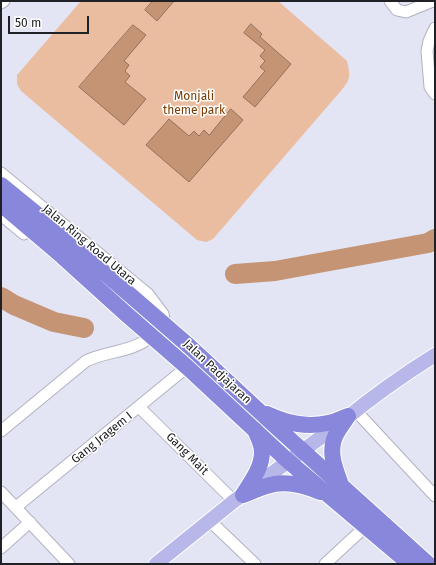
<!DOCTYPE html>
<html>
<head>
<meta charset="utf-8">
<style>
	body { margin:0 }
	#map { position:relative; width:436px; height:565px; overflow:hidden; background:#e3e4f4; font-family:"Fira Sans",sans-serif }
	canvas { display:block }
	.frame { position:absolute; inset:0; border:2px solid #202127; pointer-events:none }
	.scale { position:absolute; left:8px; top:16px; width:81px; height:18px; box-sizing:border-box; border:2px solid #202127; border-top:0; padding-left:5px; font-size:12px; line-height:14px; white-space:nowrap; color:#202127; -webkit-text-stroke:3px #fff; paint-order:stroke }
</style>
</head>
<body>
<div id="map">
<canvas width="436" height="565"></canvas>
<div class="frame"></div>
<div class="scale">50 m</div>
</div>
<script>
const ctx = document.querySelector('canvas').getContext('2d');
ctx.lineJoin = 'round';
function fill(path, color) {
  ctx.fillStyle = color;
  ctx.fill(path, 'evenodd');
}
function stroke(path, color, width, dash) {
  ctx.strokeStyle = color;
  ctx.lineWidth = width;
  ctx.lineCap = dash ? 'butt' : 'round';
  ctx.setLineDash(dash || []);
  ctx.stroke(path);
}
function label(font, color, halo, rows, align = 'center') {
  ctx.font = font + ' "Fira Sans",sans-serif';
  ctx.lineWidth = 3;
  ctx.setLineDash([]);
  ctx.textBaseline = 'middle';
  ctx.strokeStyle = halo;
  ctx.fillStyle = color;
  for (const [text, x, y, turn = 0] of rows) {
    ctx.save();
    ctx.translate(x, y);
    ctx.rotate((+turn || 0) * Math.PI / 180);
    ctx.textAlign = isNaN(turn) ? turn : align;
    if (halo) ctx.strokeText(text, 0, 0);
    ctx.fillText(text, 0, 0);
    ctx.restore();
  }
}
fill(new Path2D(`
	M 81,1 L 278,1 L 347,61 C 351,78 350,80 339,93 L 213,239 L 206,242 L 197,240 L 21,91 L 17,84 L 17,75 Z`), '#eabda0');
const water = new Path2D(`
	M 153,1 L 174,1 L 157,21 L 145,10 Z
	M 251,24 L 262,34 L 260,37 L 291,64 L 255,107 L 243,97 L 265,71 L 260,67 L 265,61 L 260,56 L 265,50 L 244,33 Z
	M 133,25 L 146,35 L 124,61 L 129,65 L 125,71 L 130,76 L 125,82 L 146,99 L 124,125 L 79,87 Z
	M 231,109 L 243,120 L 189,182 L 146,145 L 169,119 L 189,136 L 194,131 L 199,136 L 204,130 L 209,135 Z`);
fill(water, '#c49474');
stroke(water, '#93725d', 1);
stroke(new Path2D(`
	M 235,274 L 275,271 L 428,243 L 435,239
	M 1,297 L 14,305 L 54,322 L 84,328`), '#c49474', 20);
const minor = new Path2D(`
	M 390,1 L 397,10 L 406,12 L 433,1
	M 1,3 L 4,1
	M 435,28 L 429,41 L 427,51 L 430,87 L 435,94
	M 1,173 L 148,294 L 163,314 L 165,324
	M 1,215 L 24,234
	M 139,407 L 234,501
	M 355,410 L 435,496
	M 1,431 L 86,361 C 106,351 132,352 149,338
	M 1,492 L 69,564
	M 16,507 L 187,367
	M 210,521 L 255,564
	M 1,548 L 30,522
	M 325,564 L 366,526`);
const major = new Path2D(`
	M 156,564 L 234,501 L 252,488 L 343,421 C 372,397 403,375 435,355`);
const highway = new Path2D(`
	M 1,185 L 39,216 L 189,346 L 273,424 L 428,564
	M 1,204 L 62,256 L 125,313 L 187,367 L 288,461 L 410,564
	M 267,414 C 287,423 306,428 328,423 C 335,422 342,418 348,416
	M 340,482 C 334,466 327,448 338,431 C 341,426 345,421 348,416
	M 243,495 C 251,492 259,488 267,486 C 284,480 304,485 320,492
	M 243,495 C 251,482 262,468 262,452 C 262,444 258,437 255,430`);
stroke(minor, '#b0b1c1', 13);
stroke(major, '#fff', 16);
stroke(highway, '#fff', 18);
stroke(minor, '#fff', 11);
stroke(major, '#b8b7e9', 14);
stroke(highway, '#8887db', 16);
label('12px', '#783c04', '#fff', [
	["Monjali",194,97],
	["theme park",194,111]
]);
label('12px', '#202127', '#fff', [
	["Jalan Ring Road Utara",89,245,40],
	["Jalan Padjajaran",217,372,43],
	["Gang Jragem I",102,438,-39],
	["Gang Mait",187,454,45]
]);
</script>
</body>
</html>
